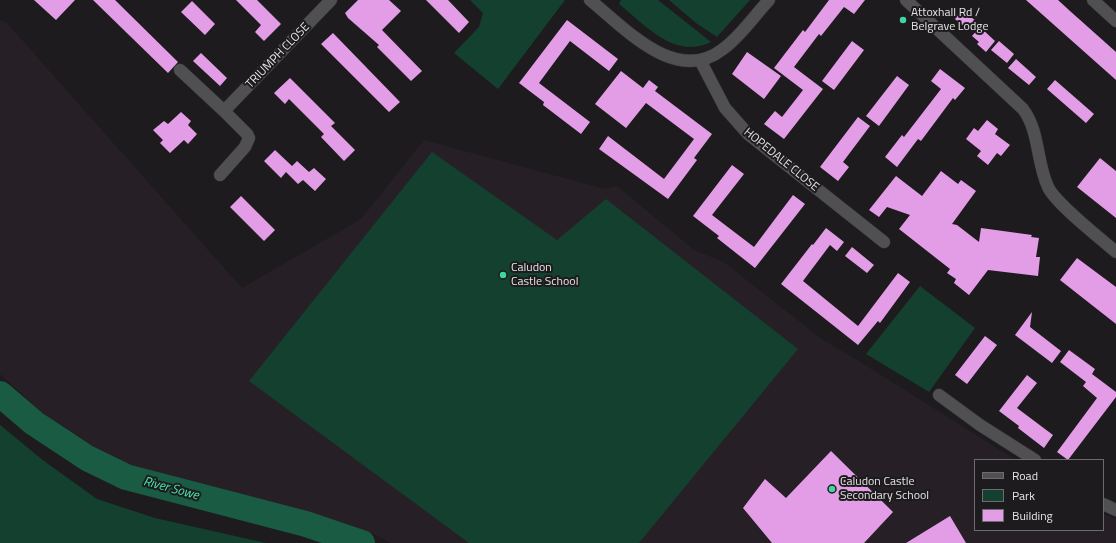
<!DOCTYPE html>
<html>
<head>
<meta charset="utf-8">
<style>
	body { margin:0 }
	#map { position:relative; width:1116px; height:543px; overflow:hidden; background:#1d1b1d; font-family:"Titillium Web",sans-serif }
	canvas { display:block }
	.legend { position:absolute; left:974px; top:459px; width:130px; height:72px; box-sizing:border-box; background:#1d1b1d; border:1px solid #6d6b6d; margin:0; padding:5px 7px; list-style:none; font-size:12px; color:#e5e4e5 }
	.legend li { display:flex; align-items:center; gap:8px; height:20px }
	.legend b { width:20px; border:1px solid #6d6b6d }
</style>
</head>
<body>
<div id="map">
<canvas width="1116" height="543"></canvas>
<ul class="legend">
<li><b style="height:5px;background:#504f51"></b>Road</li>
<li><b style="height:11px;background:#13402f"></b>Park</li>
<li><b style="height:11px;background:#e39de7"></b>Building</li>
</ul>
</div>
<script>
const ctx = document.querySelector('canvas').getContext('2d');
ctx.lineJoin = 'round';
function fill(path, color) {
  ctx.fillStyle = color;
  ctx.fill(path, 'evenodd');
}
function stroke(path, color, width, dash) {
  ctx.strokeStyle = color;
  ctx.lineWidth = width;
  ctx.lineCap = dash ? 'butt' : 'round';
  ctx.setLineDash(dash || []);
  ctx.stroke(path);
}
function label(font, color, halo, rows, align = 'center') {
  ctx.font = font + ' "Titillium Web",sans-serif';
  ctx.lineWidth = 4;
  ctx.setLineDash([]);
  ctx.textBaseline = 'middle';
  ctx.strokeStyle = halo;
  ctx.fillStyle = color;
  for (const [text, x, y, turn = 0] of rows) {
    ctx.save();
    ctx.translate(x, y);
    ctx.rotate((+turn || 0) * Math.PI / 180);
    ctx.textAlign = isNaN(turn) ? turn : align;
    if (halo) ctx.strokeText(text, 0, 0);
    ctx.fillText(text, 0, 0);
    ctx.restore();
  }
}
fill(new Path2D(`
	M 0,20 L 7,23 L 242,288 L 361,219 L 424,140 L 605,189 L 617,186 L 694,250 L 724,262 L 823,340 L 854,358 L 1016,460 L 975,460 L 975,530 L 1103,530 L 1103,514 L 1116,519 L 1116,543 L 391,543 L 373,534 L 121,462 L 54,424 L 0,374 Z`), '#261f26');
fill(new Path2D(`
	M 470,0 L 565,0 L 498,89 L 454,53 L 479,27 L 483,13 Z
	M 621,0 L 658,0 L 711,42 C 675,60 645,25 619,4 Z
	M 669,0 L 750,0 L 717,37 L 696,23 Z
	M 432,152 L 557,240 L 606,199 L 798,349 L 639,543 L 469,543 L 249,381 Z
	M 920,286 L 975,328 L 929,392 L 866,354 Z
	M 0,425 L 44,461 L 97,499 L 155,518 L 266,543 L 0,543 Z`), '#13402f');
stroke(new Path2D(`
	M 0,394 L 34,423 L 87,458 L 126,477 L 306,524 L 362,543`), '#1a5b43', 26);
fill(new Path2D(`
	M 34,0 L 75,0 L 56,20 Z
	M 93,0 L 115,0 L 178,62 L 168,73 Z
	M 236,0 L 257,0 L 281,24 L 264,41 L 255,32 L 261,25 Z
	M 358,0 L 389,0 L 401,11 L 382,30 L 422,71 L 411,81 L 377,47 L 379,45 L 348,18 L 345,13 Z
	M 426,0 L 448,0 L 469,22 L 459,33 Z
	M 829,0 L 865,0 L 854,14 L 844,7 L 821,36 L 819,34 L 794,67 L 823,89 L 784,139 L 764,124 L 775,111 L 782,117 L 803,90 L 774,68 L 803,30 L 805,32 Z
	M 1026,0 L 1058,0 L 1070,11 L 1116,52 L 1116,80 Z
	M 192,1 L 215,24 L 205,35 L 181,12 Z
	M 962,10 L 976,21 L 968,30 L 955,19 Z
	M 567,20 L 618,59 L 609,71 L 570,41 L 539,83 L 590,122 L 581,134 L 543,105 L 544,102 L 519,83 Z
	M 980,27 L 995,41 L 986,52 L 977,44 L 979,42 L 972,36 Z
	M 333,33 L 400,102 L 389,112 L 321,44 Z
	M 852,41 L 864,50 L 834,90 L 822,81 Z
	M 999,41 L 1014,54 L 1007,63 L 991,50 Z
	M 747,52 L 781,76 L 764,99 L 732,74 Z
	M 201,53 L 227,78 L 220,86 L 193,61 Z
	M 1016,59 L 1036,77 L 1029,85 L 1008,68 Z
	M 940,69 L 965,88 L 955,100 L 953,98 L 921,141 L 918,139 L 897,167 L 885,157 L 902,135 L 904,137 L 941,89 L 931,81 Z
	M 621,71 L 643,88 L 649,80 L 658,87 L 655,91 L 712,134 L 694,158 L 697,160 L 668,199 L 599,149 L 608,136 L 664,179 L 694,139 L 646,103 L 626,128 L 595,104 Z
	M 897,76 L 909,85 L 879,126 L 866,116 Z
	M 290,78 L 335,123 L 331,126 L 355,150 L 344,161 L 321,137 L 324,134 L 289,99 L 285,104 L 274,93 Z
	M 1055,80 L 1094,114 L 1086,123 L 1047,89 Z
	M 181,112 L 191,121 L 188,125 L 197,134 L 188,144 L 184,140 L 170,153 L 160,143 L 163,140 L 153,130 L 164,121 L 168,124 Z
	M 858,117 L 870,126 L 843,162 L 849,167 L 838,181 L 820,167 Z
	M 987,120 L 998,129 L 995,134 L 1010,145 L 1001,156 L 997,153 L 988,165 L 977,156 L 981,151 L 966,139 L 974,128 L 978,131 Z
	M 275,150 L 292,166 L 297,161 L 309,172 L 314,168 L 326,179 L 315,191 L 303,180 L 298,184 L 286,172 L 281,178 L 264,161 Z
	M 1100,158 L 1116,171 L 1116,218 L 1077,187 Z
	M 732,165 L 744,174 L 712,215 L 754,247 L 793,195 L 805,204 L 755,268 L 717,238 L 719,236 L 693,216 Z
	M 941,171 L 958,184 L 961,180 L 976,191 L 952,224 L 957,225 L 979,242 L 981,228 L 1032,235 L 1031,237 L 1039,238 L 1036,257 L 1040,257 L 1038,276 L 988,270 L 969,295 L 954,283 L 956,279 L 947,273 L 950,269 L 899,229 L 910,215 L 887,207 L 879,217 L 869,210 L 896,176 L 922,196 Z
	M 241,196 L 275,230 L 264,241 L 230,207 Z
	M 826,228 L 844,242 L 837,251 L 830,245 L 803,281 L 858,326 L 898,273 L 910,282 L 880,323 L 878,321 L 858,345 L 781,284 L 812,244 L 813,245 Z
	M 852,247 L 874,265 L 867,273 L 845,256 Z
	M 1077,258 L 1116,287 L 1116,324 L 1060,280 Z
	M 1032,312 L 1030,327 L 1061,351 L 1052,363 L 1015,335 Z
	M 985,336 L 997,345 L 967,384 L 955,375 Z
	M 1069,350 L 1095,369 L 1092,374 L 1116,392 L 1116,397 L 1068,460 L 1057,452 L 1097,398 L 1083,386 L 1086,382 L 1060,362 Z
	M 1027,375 L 1037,383 L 1017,408 L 1053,435 L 1044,448 L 1018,428 L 1019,426 L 999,411 Z
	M 831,451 L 893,512 L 864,543 L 772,543 L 743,508 L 765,479 L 786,498 Z
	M 950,516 L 966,543 L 906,543 Z`), '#e39de7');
const minor = new Path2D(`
	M 590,0 C 625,28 676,86 723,49 C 741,36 754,16 769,0
	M 906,0 L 1023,109 C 1040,132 1036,161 1048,187 C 1056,204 1100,238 1116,252
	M 1093,0 L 1116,21
	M 700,60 L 725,108 L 748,134 L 884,242
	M 180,70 L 224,111 L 331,0
	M 220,175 L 245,147 L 249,138 L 247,134 L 224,111
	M 939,395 L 980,425 L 1035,460
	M 1103,504 L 1116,510`);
stroke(minor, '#393739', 13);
stroke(minor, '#504f51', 12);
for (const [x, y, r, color] of [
	[903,20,4,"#44d49f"],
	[503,275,4,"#44d49f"],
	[832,489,4,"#44d49f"]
]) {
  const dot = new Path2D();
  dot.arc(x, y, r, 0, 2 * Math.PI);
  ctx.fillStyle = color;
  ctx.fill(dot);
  stroke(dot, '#1d1b1d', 1.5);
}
label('12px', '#e5e4e5', '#1d1b1d', [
	["Attoxhall Rd /",911,13],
	["Belgrave Lodge",911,27],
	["Caludon",511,268],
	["Castle School",511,282],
	["Caludon Castle",840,482],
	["Secondary School",840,496]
], 'left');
label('12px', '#e5e4e5', '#1d1b1d', [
	["TRIUMPH CLOSE",278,56,-46],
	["HOPEDALE CLOSE",781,160,39]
]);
label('italic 13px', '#47eaaf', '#1d1b1d', [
	["River Sowe",171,489,15]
]);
</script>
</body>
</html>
